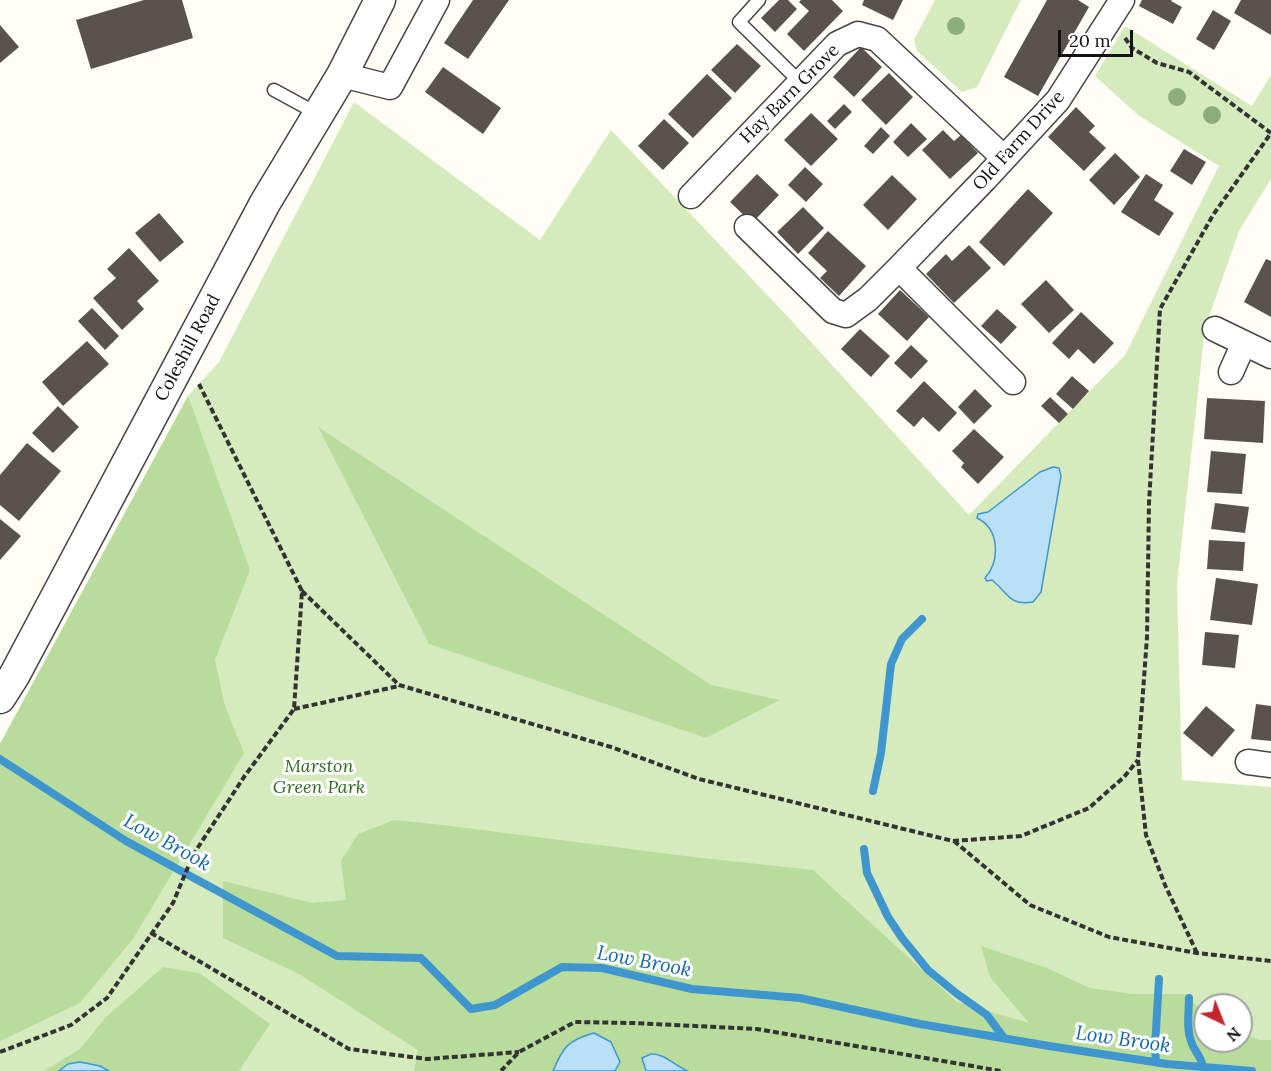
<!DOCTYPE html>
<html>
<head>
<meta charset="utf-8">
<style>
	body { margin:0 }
	#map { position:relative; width:1271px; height:1071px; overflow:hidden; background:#fffdf5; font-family:Lora,serif }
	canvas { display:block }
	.north { position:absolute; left:1193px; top:993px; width:60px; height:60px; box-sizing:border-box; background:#fff; border:2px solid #a0a0a0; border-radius:50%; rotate:137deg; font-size:16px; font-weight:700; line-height:24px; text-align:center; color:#111 }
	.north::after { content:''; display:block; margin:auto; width:21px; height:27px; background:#c4262e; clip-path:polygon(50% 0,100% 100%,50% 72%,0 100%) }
	.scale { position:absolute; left:1058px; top:30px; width:75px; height:27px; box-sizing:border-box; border:3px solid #111; border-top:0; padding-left:8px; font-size:18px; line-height:21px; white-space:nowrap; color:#111; -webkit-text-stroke:4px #fff; paint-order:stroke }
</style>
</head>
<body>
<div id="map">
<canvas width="1271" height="1071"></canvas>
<div class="north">N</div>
<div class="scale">20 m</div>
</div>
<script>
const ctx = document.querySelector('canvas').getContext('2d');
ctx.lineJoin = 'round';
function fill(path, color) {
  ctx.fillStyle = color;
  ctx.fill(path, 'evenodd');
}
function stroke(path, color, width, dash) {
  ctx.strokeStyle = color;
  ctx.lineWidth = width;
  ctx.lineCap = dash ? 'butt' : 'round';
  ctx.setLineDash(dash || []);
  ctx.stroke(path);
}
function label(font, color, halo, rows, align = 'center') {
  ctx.font = font + ' Lora,serif';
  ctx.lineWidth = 6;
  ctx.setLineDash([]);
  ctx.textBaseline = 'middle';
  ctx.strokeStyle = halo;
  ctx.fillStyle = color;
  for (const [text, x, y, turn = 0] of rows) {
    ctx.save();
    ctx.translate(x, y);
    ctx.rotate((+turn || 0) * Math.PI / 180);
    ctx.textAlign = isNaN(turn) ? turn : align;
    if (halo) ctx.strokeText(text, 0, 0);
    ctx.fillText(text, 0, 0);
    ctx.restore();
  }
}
fill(new Path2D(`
	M 935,0 L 1021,0 L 977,87 L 962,92 L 917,51 L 914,40 Z
	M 1125,26 L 1252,106 L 1271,75 L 1271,179 L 1239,231 L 1205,328 L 1177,584 L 1182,780 L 1271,787 L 1271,1071 L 0,1071 L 0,744 L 188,396 L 219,362 L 354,102 L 540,240 L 611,130 L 790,319 L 969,515 L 1125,355 L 1219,166 L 1138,115 L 1095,76 ZM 1205,1005 L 1241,1005 L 1241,1041 L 1205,1041 Z`), '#d5ebbd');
fill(new Path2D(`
	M 188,396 L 250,570 L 215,660 L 225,706 L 244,753 L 133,939 L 80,1003 L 0,1041 L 0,744 Z
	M 318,427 L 711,685 L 780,700 L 706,738 L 429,644 Z
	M 394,820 L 443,825 L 693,857 L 813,870 L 957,1002 L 1029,1023 L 990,977 L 981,946 L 1047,968 L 1090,988 L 1132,994 L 1184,994 L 1205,1013 L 1205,1041 L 1241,1041 L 1241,1033 L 1259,1040 L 1271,1040 L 1271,1071 L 414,1071 L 418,1050 L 299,974 L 223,938 L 223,881 L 312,903 L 346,900 L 341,861 L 358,834 Z
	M 163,967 L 199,973 L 270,1024 L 239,1071 L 44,1071 L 80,1049 L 105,1018 Z`), '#b9dc9c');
const water = new Path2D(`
	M 1053,467 L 1059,468 L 1061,476 L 1041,592 L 1033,602 C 1009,606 1009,594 992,580 L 987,581 L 985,578 C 1000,561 1000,529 977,518 L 978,514 L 988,512 L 1040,472 Z
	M 594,1033 L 611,1042 L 620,1062 L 615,1071 L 553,1071 C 563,1047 568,1040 594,1033 Z
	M 651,1054 C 664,1053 675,1066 688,1071 L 646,1071 L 642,1058 Z
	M 80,1062 L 100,1066 L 109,1071 L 59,1071 L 68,1064 Z`);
fill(water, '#b9e0f7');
stroke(water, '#3f96cf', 1.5);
stroke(new Path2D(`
	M 0,759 L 126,841 L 337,956 L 421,958 L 471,1009 L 495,1005 L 562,967 L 602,968 L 692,989 L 800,998 L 920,1024 L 1049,1046 L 1167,1064 L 1252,1071
	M 873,791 L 881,753 L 891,664 L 902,639 L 922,619
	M 864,849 L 867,873 L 888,917 L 902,938 L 928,970 L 956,993 L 987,1015 L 1004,1038
	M 1189,998 C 1189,1012 1186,1028 1191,1041 C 1194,1052 1201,1055 1203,1067
	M 1156,1062 L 1155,1047 L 1159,979`), '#3f96cf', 8);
fill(new Path2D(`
	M 144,0 L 182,0 L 193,38 L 91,69 L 76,20 Z
	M 473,0 L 509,0 L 468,59 L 444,43 Z
	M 779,0 L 788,0 L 797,9 L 775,32 L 761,18 Z
	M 801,0 L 832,0 L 843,11 L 804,51 L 787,34 L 809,11 L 799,2 Z
	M 864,0 L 903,0 L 893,20 L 862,5 Z
	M 1047,0 L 1078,0 L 1089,7 L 1038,96 L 1004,77 Z
	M 1142,0 L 1172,0 L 1171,1 L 1182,7 L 1173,24 L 1139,6 Z
	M 1241,0 L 1271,0 L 1271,35 L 1234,13 Z
	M 1213,10 L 1231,21 L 1214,50 L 1196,39 Z
	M 0,25 L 19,47 L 0,63 Z
	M 737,44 L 761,66 L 735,93 L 711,70 Z
	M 861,47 L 882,67 L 854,97 L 833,77 Z
	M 443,67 L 501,108 L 483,134 L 425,92 Z
	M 889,73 L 913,97 L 886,125 L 861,100 Z
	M 707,74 L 732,98 L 693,138 L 668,114 Z
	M 844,104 L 852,112 L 835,129 L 827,121 Z
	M 1076,107 L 1095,126 L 1089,132 L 1106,148 L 1084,171 L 1048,137 Z
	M 811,113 L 838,139 L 811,166 L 784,140 Z
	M 664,119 L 689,143 L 663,170 L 638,146 Z
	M 911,123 L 927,139 L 908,157 L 893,142 Z
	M 881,127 L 890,136 L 873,154 L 864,146 Z
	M 943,130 L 954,141 L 961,135 L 978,153 L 950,179 L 922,150 Z
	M 1184,149 L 1206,162 L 1192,185 L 1170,171 Z
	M 1115,153 L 1140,177 L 1114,205 L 1089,180 Z
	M 805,167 L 823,184 L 806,202 L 788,185 Z
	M 757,174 L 779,195 L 752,223 L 730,202 Z
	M 1146,174 L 1163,185 L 1154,200 L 1174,213 L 1159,236 L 1121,212 Z
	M 892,175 L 917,199 L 888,230 L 863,205 Z
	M 1028,189 L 1053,213 L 1004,266 L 979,242 Z
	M 803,207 L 824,228 L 798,254 L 777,232 Z
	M 159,213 L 184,242 L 160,262 L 135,233 Z
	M 828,231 L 866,266 L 839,296 L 820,278 L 827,271 L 808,253 Z
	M 969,245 L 991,268 L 954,303 L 926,274 L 946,254 L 952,261 Z
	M 129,248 L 159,281 L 137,301 L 144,309 L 122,330 L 93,298 L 116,278 L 107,269 Z
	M 1266,259 L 1271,261 L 1271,317 L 1244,302 Z
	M 1046,280 L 1074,310 L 1049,333 L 1021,304 Z
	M 900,290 L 929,317 L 907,341 L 878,314 Z
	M 92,308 L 119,336 L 105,350 L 78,321 Z
	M 997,309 L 1017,327 L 1001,344 L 981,326 Z
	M 1081,312 L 1114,343 L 1094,364 L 1078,349 L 1069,359 L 1052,343 Z
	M 860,329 L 890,356 L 871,377 L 841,349 Z
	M 87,341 L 109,364 L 63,406 L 42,382 Z
	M 911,345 L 928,361 L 911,379 L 894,363 Z
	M 1072,376 L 1089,391 L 1073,409 L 1056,394 Z
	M 924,381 L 957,413 L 939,432 L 923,417 L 914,427 L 896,411 Z
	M 975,389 L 992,406 L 974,424 L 958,407 Z
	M 1050,397 L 1068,414 L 1059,423 L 1041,406 Z
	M 1207,398 L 1265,401 L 1263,443 L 1204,439 Z
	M 58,406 L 79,427 L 53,453 L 32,433 Z
	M 974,429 L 1004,457 L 978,484 L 961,467 L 964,463 L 952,451 Z
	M 27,443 L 61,471 L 19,521 L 0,505 L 0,475 Z
	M 1211,451 L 1246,454 L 1242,494 L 1207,492 Z
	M 1215,503 L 1249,507 L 1245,533 L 1211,529 Z
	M 0,519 L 21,536 L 0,560 Z
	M 1209,540 L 1245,542 L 1243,571 L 1207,569 Z
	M 1216,578 L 1258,584 L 1252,625 L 1210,620 Z
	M 1205,632 L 1239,635 L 1235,668 L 1202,665 Z
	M 1256,704 L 1271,706 L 1271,741 L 1251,739 Z
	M 1206,706 L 1235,730 L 1212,757 L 1183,733 Z`), '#5a524d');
const service = new Path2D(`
	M 759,0 L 739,22 L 800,82
	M 274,90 L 318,114`);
const minor = new Path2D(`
	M 342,75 L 390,87 L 437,0
	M 691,196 L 837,44 L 858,34 L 877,39 L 1004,158
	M 747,227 L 833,311 L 846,315 L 868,299 L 899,268 L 985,179 L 1058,100 L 1122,0
	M 899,268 L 1013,382
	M 1215,329 L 1271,356
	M 1231,372 L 1244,343
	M 1248,762 L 1271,765`);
const tertiary = new Path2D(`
	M 0,698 L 14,676 L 265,203 L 342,75 L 380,0`);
stroke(service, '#444', 15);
stroke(minor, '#444', 27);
stroke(tertiary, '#444', 33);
stroke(new Path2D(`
	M 1125,38 L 1132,48 L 1157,63 L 1189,72 L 1271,133
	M 302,591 L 399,685 L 611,747 L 699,779 L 953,841 L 1021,836 L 1089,808 L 1124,777 L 1138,760
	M 294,709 L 399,686
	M 954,841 L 1030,905 L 1109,937 L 1197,953 L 1271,961
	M 151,933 L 349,1049 L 427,1059 L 519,1052
	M 1197,953 L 1165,885 L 1146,835 L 1138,760 L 1147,637 L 1149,503 L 1160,309 L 1213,215 L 1271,133
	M 0,1052 L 71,1025 L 107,998 L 173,903 L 193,855 L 244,777 L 294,709 L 302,591 L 199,384
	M 501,1071 L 519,1052 L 575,1022 L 633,1023 L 757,1029 L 1001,1071`), '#333', 4, [6, 3]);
stroke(service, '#fff', 12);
stroke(minor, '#fff', 24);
stroke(tertiary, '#fff', 30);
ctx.fillStyle = '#8dad7f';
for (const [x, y] of [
	[956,26],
	[1177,97],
	[1212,115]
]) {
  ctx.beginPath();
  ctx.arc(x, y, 9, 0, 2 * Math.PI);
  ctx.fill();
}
label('18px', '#111', '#fff', [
	["Hay Barn Grove",790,94,-45],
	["Old Farm Drive",1019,141,-48],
	["Coleshill Road",188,348,-62]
]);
label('italic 18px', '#2f6b1f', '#fff', [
	["Marston",319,767],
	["Green Park",319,788]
]);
label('italic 20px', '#1768a6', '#fff', [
	["Low Brook",167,843,29],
	["Low Brook",644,962,11],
	["Low Brook",1123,1040,8]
]);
</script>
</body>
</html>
